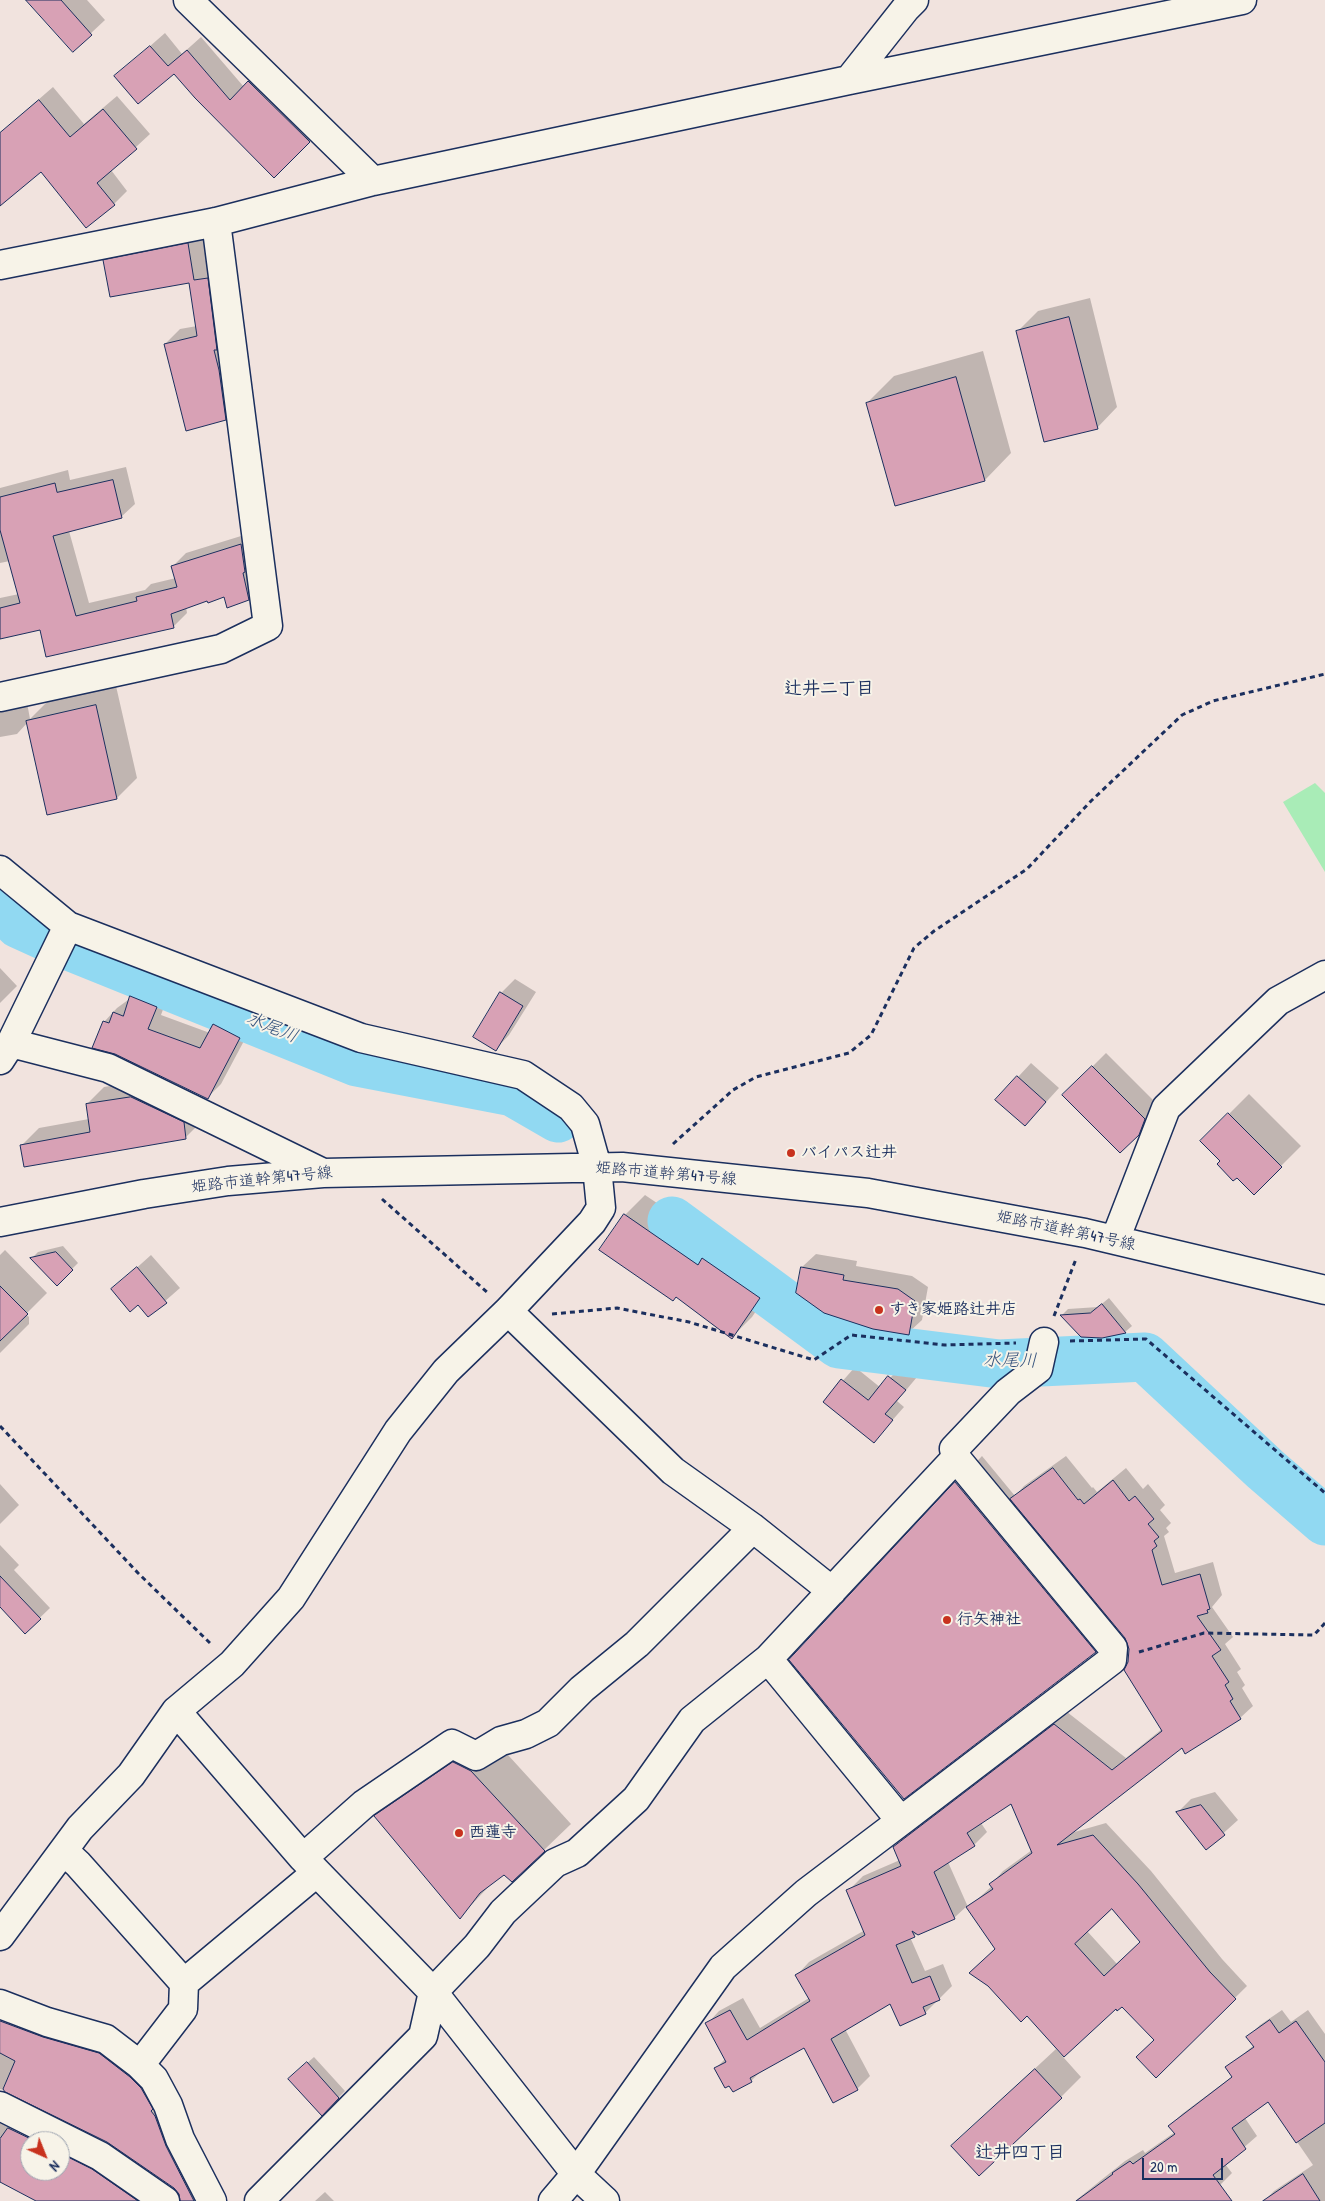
<!DOCTYPE html>
<html>
<head>
<meta charset="utf-8">
<style>
	body { margin:0 }
	#map { position:relative; width:1325px; height:2201px; overflow:hidden; background:#f1e3de; font-family:"Patrick Hand",sans-serif }
	canvas { display:block }
	.north { position:absolute; left:20px; top:2131px; width:50px; height:50px; box-sizing:border-box; background:#f7f3e8; border:1px solid #9fa5b1; border-radius:50%; rotate:136deg; font-size:14px; font-weight:700; line-height:20px; text-align:center; color:#1b2f5e }
	.north::after { content:''; display:block; margin:auto; width:18px; height:22px; background:#c8321e; clip-path:polygon(50% 0,100% 100%,50% 72%,0 100%) }
	.scale { position:absolute; left:1142px; top:2158px; width:81px; height:22px; box-sizing:border-box; border:2px solid #1b2f5e; border-top:0; padding-left:6px; font-size:15px; line-height:18px; white-space:nowrap; color:#1b2f5e; -webkit-text-stroke:4px #f7f3e8; paint-order:stroke }
</style>
</head>
<body>
<div id="map">
<canvas width="1325" height="2201"></canvas>
<div class="north">N</div>
<div class="scale">20 m</div>
</div>
<script>
const ctx = document.querySelector('canvas').getContext('2d');
ctx.lineJoin = 'round';
function fill(path, color) {
  ctx.fillStyle = color;
  ctx.fill(path, 'evenodd');
}
function stroke(path, color, width, dash) {
  ctx.strokeStyle = color;
  ctx.lineWidth = width;
  ctx.lineCap = dash ? 'butt' : 'round';
  ctx.setLineDash(dash || []);
  ctx.stroke(path);
}
function label(font, color, halo, rows, align = 'center') {
  ctx.font = font + ' "Patrick Hand","Klee One",sans-serif';
  ctx.lineWidth = 4;
  ctx.setLineDash([]);
  ctx.textBaseline = 'middle';
  ctx.strokeStyle = halo;
  ctx.fillStyle = color;
  for (const [text, x, y, turn = 0] of rows) {
    ctx.save();
    ctx.translate(x, y);
    ctx.rotate((+turn || 0) * Math.PI / 180);
    ctx.textAlign = isNaN(turn) ? turn : align;
    if (halo) ctx.strokeText(text, 0, 0);
    ctx.fillText(text, 0, 0);
    ctx.restore();
  }
}
fill(new Path2D(`
	M 1315,783 L 1325,793 L 1325,872 L 1283,802 Z`), '#a9ecb7');
fill(new Path2D(`
	M 28,0 L 87,0 L 105,20 L 73,50 Z
	M 165,33 L 182,54 L 201,37 L 244,87 L 263,68 L 323,127 L 274,177 L 174,72 L 116,76 Z
	M 53,87 L 84,124 L 117,96 L 150,134 L 111,170 L 127,191 L 114,204 L 41,170 L 0,205 L 0,133 Z
	M 203,229 L 240,404 L 225,419 L 165,344 L 180,329 L 197,326 L 190,282 L 105,261 L 120,246 Z
	M 1090,298 L 1117,407 L 1097,428 L 1018,331 L 1038,311 Z
	M 983,351 L 1011,453 L 985,480 L 867,403 L 894,376 Z
	M 126,467 L 135,504 L 121,517 L 69,531 L 89,603 L 145,590 L 151,584 L 176,578 L 172,567 L 186,553 L 254,532 L 262,586 L 248,599 L 225,596 L 186,607 L 187,613 L 174,626 L 41,628 L 0,637 L 0,598 L 19,594 L 10,561 L 0,563 L 0,488 L 68,470 L 70,480 Z
	M 116,686 L 137,778 L 117,798 L 28,722 L 17,734 L 0,737 L 0,702 L 26,697 L 30,719 L 48,701 Z
	M 0,968 L 17,986 L 0,1003 Z
	M 515,979 L 536,992 L 509,1035 L 496,1049 L 501,993 Z
	M 145,984 L 169,993 L 161,1015 L 210,1033 L 214,1024 L 228,1011 L 253,1024 L 221,1084 L 208,1097 L 104,1022 L 117,1008 L 128,1000 L 130,1001 Z
	M 1106,1053 L 1158,1105 L 1152,1120 L 1120,1152 L 1064,1095 Z
	M 1031,1063 L 1059,1088 L 1038,1111 L 1018,1077 Z
	M 148,1080 L 202,1121 L 186,1137 L 22,1145 L 39,1128 L 89,1119 L 87,1104 L 104,1087 Z
	M 1249,1094 L 1301,1146 L 1254,1193 L 1202,1141 Z
	M 645,1195 L 718,1244 L 723,1239 L 779,1277 L 752,1317 L 732,1337 L 625,1215 Z
	M 63,1246 L 78,1263 L 57,1284 L 32,1258 L 38,1252 Z
	M 5,1250 L 47,1293 L 26,1314 L 29,1317 L 29,1324 L 0,1353 L 0,1255 Z
	M 816,1254 L 857,1261 L 856,1266 L 912,1276 L 928,1287 L 922,1320 L 908,1333 L 802,1267 Z
	M 151,1255 L 180,1288 L 148,1316 L 139,1303 L 113,1289 Z
	M 1109,1298 L 1132,1326 L 1125,1332 L 1102,1336 L 1082,1336 L 1062,1315 L 1068,1309 L 1098,1307 Z
	M 902,1365 L 917,1377 L 897,1401 L 904,1407 L 874,1441 L 824,1402 L 855,1367 L 881,1388 Z
	M 982,1456 L 1015,1496 L 1024,1486 L 1066,1456 L 1092,1488 L 1093,1487 L 1097,1492 L 1126,1468 L 1143,1489 L 1148,1484 L 1165,1505 L 1160,1510 L 1171,1523 L 1166,1528 L 1169,1532 L 1164,1536 L 1175,1573 L 1213,1562 L 1222,1595 L 1212,1607 L 1233,1637 L 1225,1644 L 1241,1669 L 1237,1672 L 1245,1685 L 1242,1688 L 1253,1706 L 1240,1718 L 1182,1747 L 1071,1833 L 1106,1823 L 1151,1871 L 1222,1959 L 1247,1986 L 1156,2076 L 1155,2039 L 1122,2005 L 996,1948 L 968,1908 L 992,1886 L 991,1884 L 1003,1871 L 1032,1850 L 1012,1802 L 981,1823 L 987,1832 L 974,1845 L 948,1862 L 968,1907 L 967,1906 L 954,1918 L 910,1937 L 925,1971 L 943,1964 L 952,1986 L 925,2013 L 891,2002 L 845,2029 L 870,2076 L 857,2089 L 804,2046 L 761,2071 L 751,2081 L 715,2069 L 725,2059 L 707,2024 L 719,2011 L 743,1998 L 760,2028 L 809,1998 L 797,1975 L 809,1962 L 865,1930 L 850,1889 L 863,1876 L 900,1860 L 894,1847 L 907,1834 L 1067,1712 L 1126,1758 L 1162,1729 L 1125,1670 L 1129,1662 L 1130,1649 L 1126,1637 L 1119,1628 L 1095,1651 L 790,1660 ZM 1112,1907 L 1142,1941 L 1117,1964 L 1087,1931 Z
	M 0,1484 L 19,1505 L 0,1524 Z
	M 0,1545 L 19,1565 L 14,1570 L 50,1608 L 25,1632 L 0,1606 Z
	M 481,1736 L 498,1744 L 571,1824 L 544,1850 L 493,1882 L 460,1917 L 376,1816 L 403,1789 Z
	M 1215,1792 L 1238,1820 L 1207,1848 L 1178,1812 L 1191,1799 Z
	M 0,2001 L 142,2064 L 215,2201 L 181,2201 L 180,2194 L 175,2187 L 108,2141 L 7,2091 L 0,2089 ZM 164,2140 L 180,2170 L 177,2170 L 162,2141 Z
	M 1282,2010 L 1291,2022 L 1308,2010 L 1325,2034 L 1325,2201 L 1264,2201 L 1274,2191 L 1313,2165 L 1269,2101 L 1245,2118 L 1257,2136 L 1225,2164 L 1232,2173 L 1220,2185 L 1198,2201 L 1075,2201 L 1125,2161 L 1143,2150 L 1145,2153 L 1175,2132 L 1170,2126 L 1182,2114 L 1233,2076 L 1227,2068 L 1254,2045 L 1248,2037 L 1260,2025 Z
	M 1056,2049 L 1081,2077 L 1061,2097 L 973,2126 Z
	M 314,2057 L 345,2091 L 322,2114 L 296,2073 Z
	M 0,2103 L 168,2201 L 39,2201 L 2,2181 L 0,2183 ZM 30,2141 L 60,2141 L 60,2171 L 30,2171 Z
	M 325,2192 L 334,2201 L 315,2201 Z`), '#0003');
stroke(new Path2D(`
	M 0,903 L 19,924 L 52,939 L 357,1062 L 513,1092 L 558,1118
	M 672,1221 L 839,1344 L 999,1364 L 1145,1357 L 1265,1469 L 1325,1521`), '#91d9f2', 49);
const building = new Path2D(`
	M 26,0 L 61,0 L 92,35 L 73,52 Z
	M 150,46 L 168,66 L 187,50 L 230,100 L 248,81 L 310,142 L 274,178 L 195,98 L 174,74 L 138,104 L 114,76 Z
	M 39,100 L 70,137 L 103,109 L 137,149 L 97,183 L 115,205 L 86,228 L 41,172 L 0,206 L 0,133 Z
	M 188,243 L 194,280 L 208,278 L 217,350 L 214,350 L 219,370 L 226,420 L 186,431 L 164,344 L 197,336 L 189,283 L 110,297 L 103,260 Z
	M 1069,317 L 1098,429 L 1044,442 L 1016,331 Z
	M 956,377 L 985,481 L 895,506 L 866,403 Z
	M 113,480 L 122,518 L 53,536 L 76,616 L 137,601 L 136,597 L 177,587 L 171,566 L 241,544 L 245,572 L 243,573 L 249,600 L 227,608 L 224,597 L 208,603 L 207,601 L 171,614 L 174,628 L 46,657 L 40,630 L 0,639 L 0,608 L 20,603 L 0,530 L 0,497 L 55,483 L 57,492 Z
	M 96,705 L 117,799 L 47,815 L 26,721 Z
	M 500,992 L 523,1006 L 496,1051 L 473,1037 Z
	M 130,996 L 157,1007 L 148,1029 L 200,1048 L 213,1024 L 240,1038 L 208,1099 L 115,1054 L 92,1048 L 103,1021 L 109,1023 L 113,1012 L 123,1016 Z
	M 1092,1066 L 1145,1119 L 1139,1135 L 1120,1153 L 1062,1095 Z
	M 1017,1076 L 1046,1102 L 1025,1126 L 995,1100 Z
	M 131,1097 L 184,1122 L 186,1139 L 24,1167 L 20,1145 L 90,1132 L 86,1104 Z
	M 1228,1113 L 1282,1167 L 1254,1195 L 1237,1178 L 1233,1181 L 1217,1164 L 1220,1161 L 1200,1141 Z
	M 624,1214 L 698,1265 L 702,1258 L 760,1298 L 732,1339 L 676,1297 L 673,1301 L 599,1250 Z
	M 56,1252 L 73,1270 L 57,1286 L 30,1258 Z
	M 137,1267 L 167,1303 L 148,1317 L 138,1305 L 130,1312 L 111,1289 Z
	M 801,1267 L 844,1275 L 843,1280 L 898,1289 L 915,1301 L 909,1335 L 873,1329 L 824,1313 L 796,1293 Z
	M 0,1286 L 28,1314 L 0,1341 Z
	M 1102,1304 L 1126,1333 L 1102,1338 L 1081,1337 L 1060,1315 L 1090,1313 Z
	M 888,1376 L 906,1390 L 885,1414 L 893,1420 L 874,1443 L 823,1402 L 841,1379 L 868,1400 Z
	M 1053,1468 L 1078,1500 L 1080,1499 L 1084,1504 L 1113,1480 L 1129,1501 L 1135,1496 L 1154,1519 L 1148,1524 L 1159,1537 L 1154,1541 L 1157,1546 L 1152,1550 L 1162,1585 L 1200,1574 L 1210,1609 L 1207,1610 L 1208,1613 L 1197,1616 L 1221,1650 L 1212,1656 L 1229,1682 L 1225,1685 L 1233,1699 L 1230,1701 L 1241,1719 L 1185,1754 L 1182,1748 L 1057,1845 L 1093,1835 L 1138,1884 L 1210,1972 L 1236,1999 L 1156,2078 L 1136,2057 L 1154,2040 L 1122,2007 L 1117,2011 L 1116,2009 L 1064,2057 L 1027,2016 L 1021,2022 L 988,1986 L 969,1973 L 995,1949 L 966,1907 L 993,1889 L 989,1884 L 1032,1853 L 1011,1804 L 967,1833 L 975,1846 L 934,1872 L 955,1919 L 918,1935 L 912,1931 L 915,1937 L 896,1945 L 912,1983 L 930,1976 L 940,2000 L 923,2007 L 926,2014 L 900,2026 L 890,2004 L 831,2039 L 858,2090 L 833,2103 L 804,2048 L 750,2078 L 752,2082 L 733,2092 L 729,2086 L 725,2088 L 714,2068 L 726,2062 L 705,2023 L 730,2010 L 747,2040 L 810,2001 L 795,1975 L 865,1935 L 846,1890 L 901,1866 L 893,1847 L 1054,1724 L 1112,1770 L 1162,1731 L 1124,1670 L 1128,1662 L 1129,1649 L 1125,1638 L 1010,1499 ZM 1112,1909 L 1140,1942 L 1104,1976 L 1075,1944 Z
	M 955,1482 L 1096,1652 L 904,1799 L 789,1660 Z
	M 0,1576 L 41,1619 L 25,1634 L 0,1607 Z
	M 453,1762 L 471,1771 L 545,1851 L 512,1882 L 504,1875 L 480,1893 L 460,1919 L 374,1816 Z
	M 1201,1805 L 1225,1835 L 1206,1850 L 1176,1812 Z
	M 1270,2020 L 1279,2033 L 1296,2021 L 1325,2062 L 1325,2123 L 1296,2143 L 1268,2102 L 1232,2128 L 1246,2149 L 1213,2175 L 1232,2201 L 1076,2201 L 1113,2174 L 1112,2173 L 1130,2161 L 1133,2164 L 1175,2134 L 1168,2126 L 1232,2077 L 1225,2067 L 1254,2047 L 1246,2037 Z
	M 0,2021 L 43,2037 L 99,2053 L 130,2077 L 141,2088 L 153,2109 L 151,2111 L 155,2116 L 166,2146 L 194,2201 L 180,2201 L 179,2194 L 174,2188 L 107,2142 L 5,2092 L 3,2089 L 15,2061 L 0,2053 Z
	M 307,2062 L 339,2098 L 322,2116 L 288,2079 Z
	M 1035,2069 L 1062,2098 L 979,2176 L 951,2146 Z
	M 8,2128 L 35,2141 L 30,2141 L 30,2171 L 60,2171 L 60,2153 L 92,2169 L 138,2201 L 36,2201 L 0,2182 L 0,2139 Z
	M 1303,2174 L 1320,2201 L 1263,2201 Z`);
fill(building, '#d8a1b5');
stroke(building, '#1b2f5e', 1);
const minor = new Path2D(`
	M 188,0 L 373,181
	M 849,80 L 906,8 L 914,0
	M 0,265 L 216,222 L 373,181 L 849,80 L 1242,0
	M 0,697 L 221,649 L 268,626 L 216,222
	M 0,870 L 68,926 L 361,1038 L 523,1075 L 571,1107 L 585,1124 L 597,1167 L 601,1208 L 592,1222 L 508,1311 L 446,1371 L 398,1431 L 291,1598 L 232,1664 L 176,1711 L 131,1775 L 80,1828 L 0,1936
	M 11,1043 L 108,1068 L 321,1172
	M 0,1060 L 11,1043 L 68,926
	M 0,1222 L 144,1194 L 228,1181 L 323,1173 L 622,1167 L 868,1193 L 1085,1233 L 1325,1290
	M 1115,1240 L 1166,1108 L 1278,1001 L 1325,975
	M 508,1311 L 673,1471 L 753,1528 L 832,1591
	M 956,1458 L 954,1449 L 1008,1392 L 1038,1369 L 1044,1342
	M 176,1711 L 303,1858 L 433,1992 L 576,2174 L 605,2201
	M 64,1851 L 78,1864 L 184,1983
	M 303,1858 L 364,1804 L 452,1744 L 476,1756 L 501,1741 L 526,1734 L 548,1723 L 582,1689 L 637,1644 L 753,1528
	M 0,2004 L 47,2022 L 106,2039 L 140,2065 L 154,2079 L 168,2105 L 180,2139 L 212,2201
	M 140,2065 L 183,2009 L 184,1983 L 316,1873
	M 0,2106 L 100,2156 L 165,2201
	M 259,2201 L 423,2036 L 433,1992 L 477,1946 L 503,1912 L 555,1863 L 577,1853 L 636,1799 L 692,1720 L 768,1659 L 956,1458 L 1113,1648 L 1112,1660 L 901,1821 L 768,1659
	M 553,2201 L 576,2174 L 723,1967 L 806,1893 L 901,1821`);
stroke(minor, '#1b2f5e', 31);
stroke(new Path2D(`
	M 673,1144 L 733,1090 L 756,1077 L 849,1053 L 871,1035 L 914,948 L 934,931 L 1027,869 L 1091,801 L 1182,715 L 1213,701 L 1325,674
	M 382,1199 L 488,1293
	M 552,1314 L 617,1308 L 689,1322 L 814,1360 L 851,1335 L 945,1345 L 1016,1343
	M 1054,1316 L 1076,1259
	M 1070,1341 L 1146,1339 L 1325,1493
	M 0,1426 L 138,1573 L 212,1645
	M 1139,1652 L 1204,1633 L 1314,1635 L 1325,1623`), '#1b2f5e', 3, [5, 4]);
stroke(minor, '#f7f3e8', 28);
for (const [x, y, r, color] of [
	[791,1153,5,"#c8321e"],
	[879,1310,5,"#c8321e"],
	[947,1620,5,"#c8321e"],
	[459,1833,5,"#c8321e"]
]) {
  const dot = new Path2D();
  dot.arc(x, y, r, 0, 2 * Math.PI);
  ctx.fillStyle = color;
  ctx.fill(dot);
  stroke(dot, '#f7f3e8', 2);
}
label('bold 16px', '#1b2f5e', '#f7f3e8', [
	["バイパス辻井",801,1153],
	["すき家姫路辻井店",889,1310],
	["行矢神社",957,1620],
	["西蓮寺",469,1833]
], 'left');
label('16px', '#1b2f5e', '#f7f3e8', [
	["姫路市道幹第47号線",666,1174,5],
	["姫路市道幹第47号線",262,1180,-6],
	["姫路市道幹第47号線",1066,1231,12]
]);
label('bold 18px', '#1b2f5e', '#f7f3e8', [
	["辻井二丁目",829,689],
	["辻井四丁目",1020,2153]
]);
label('italic 18px', '#33517c', '#f7f3e8', [
	["水尾川",272,1028,22],
	["水尾川",1010,1361,1]
]);
</script>
</body>
</html>
